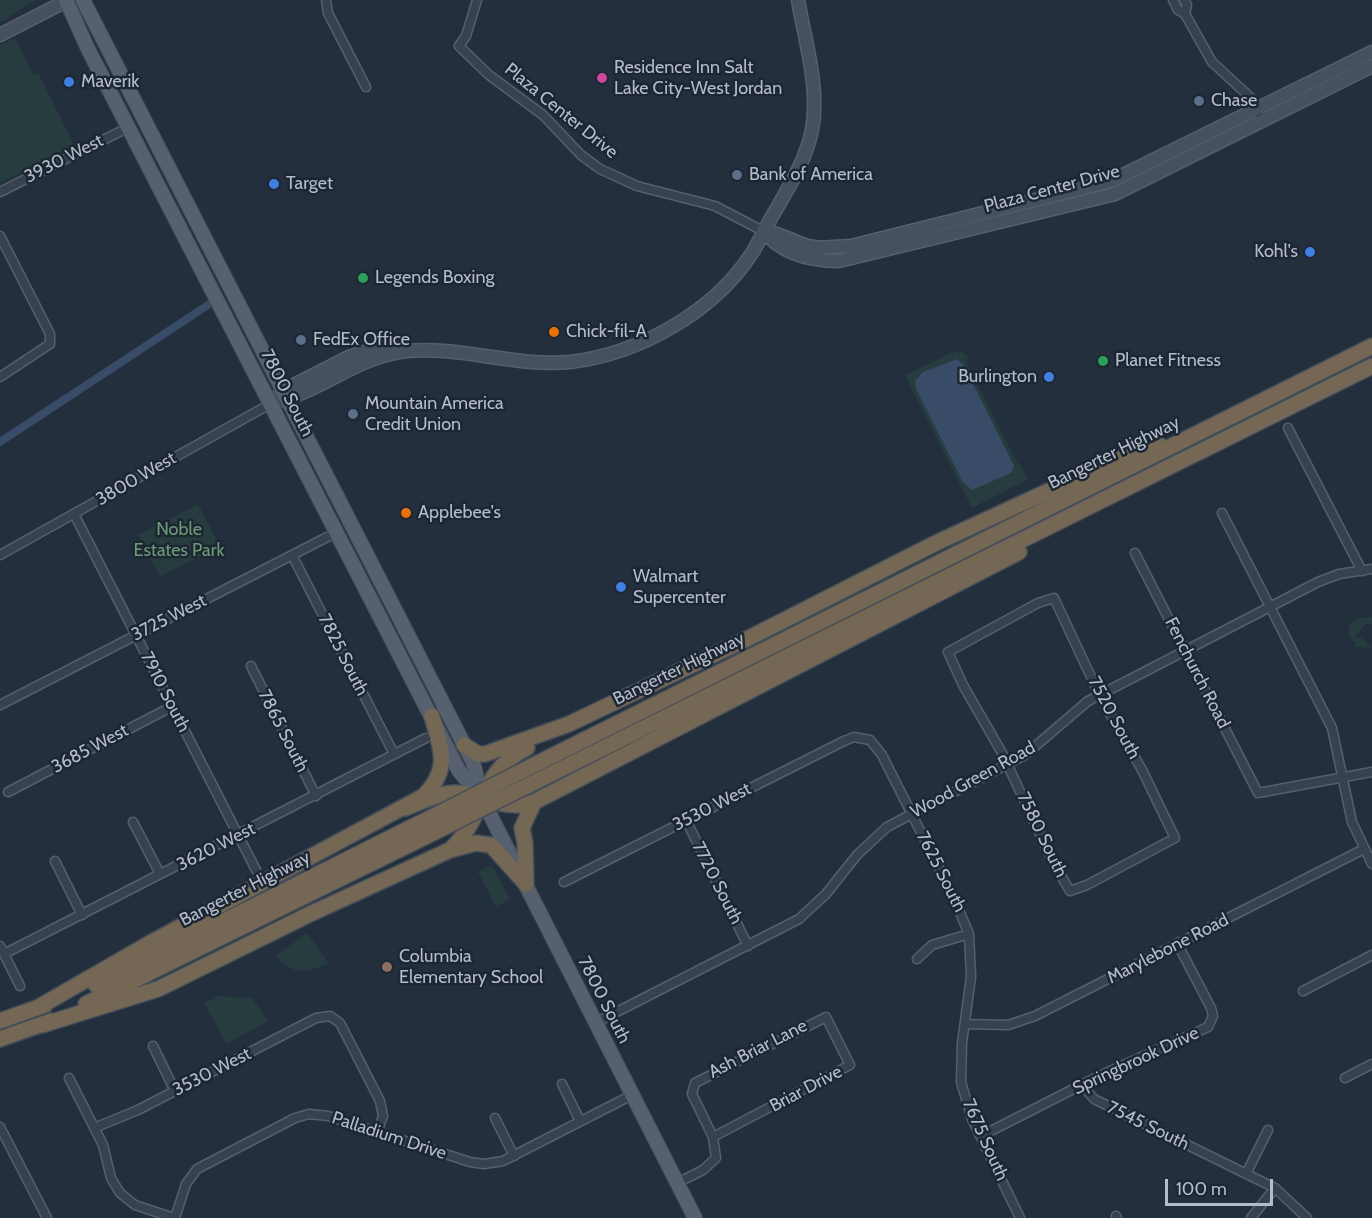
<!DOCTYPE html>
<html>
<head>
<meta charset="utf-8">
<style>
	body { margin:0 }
	#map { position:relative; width:1372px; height:1218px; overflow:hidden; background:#242f3e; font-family:Cabin,sans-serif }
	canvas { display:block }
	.scale { position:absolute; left:1165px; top:1179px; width:108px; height:27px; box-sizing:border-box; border:3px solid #b4bcc9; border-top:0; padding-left:8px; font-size:18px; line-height:21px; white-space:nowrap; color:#b4bcc9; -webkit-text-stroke:4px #1d2633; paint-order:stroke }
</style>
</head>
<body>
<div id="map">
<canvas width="1372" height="1218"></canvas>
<div class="scale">100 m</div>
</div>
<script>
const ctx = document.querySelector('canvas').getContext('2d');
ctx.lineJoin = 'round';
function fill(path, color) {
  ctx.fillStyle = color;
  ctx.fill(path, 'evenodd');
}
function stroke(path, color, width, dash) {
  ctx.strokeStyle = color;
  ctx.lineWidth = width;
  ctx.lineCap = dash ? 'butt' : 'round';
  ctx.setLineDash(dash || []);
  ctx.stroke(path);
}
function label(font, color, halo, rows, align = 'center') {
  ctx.font = font + ' Cabin,sans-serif';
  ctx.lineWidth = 5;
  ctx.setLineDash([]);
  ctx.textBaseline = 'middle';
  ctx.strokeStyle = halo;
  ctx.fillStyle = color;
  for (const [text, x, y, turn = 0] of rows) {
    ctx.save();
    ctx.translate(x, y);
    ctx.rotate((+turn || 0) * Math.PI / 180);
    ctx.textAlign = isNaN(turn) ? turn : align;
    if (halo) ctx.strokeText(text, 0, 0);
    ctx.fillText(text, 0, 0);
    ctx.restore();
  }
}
fill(new Path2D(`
	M 0,0 L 36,0 L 0,22 Z
	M 15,38 L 33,75 L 38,73 L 74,145 L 0,183 L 0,45 Z
	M 961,351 L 969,358 L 965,360 L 1018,464 L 1020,464 L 1028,479 L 972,508 L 905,375 L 951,353 Z
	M 198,504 L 220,546 L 160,577 L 138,535 Z
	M 1372,617 L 1372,624 L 1366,624 L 1355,636 L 1357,639 L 1361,637 L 1372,648 L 1355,647 L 1356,643 L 1348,635 L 1350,623 L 1358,618 Z
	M 492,865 L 510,899 L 496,907 L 478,872 Z
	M 305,934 L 308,934 L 328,963 C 306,974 293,975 276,956 Z
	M 219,996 L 252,998 L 269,1021 L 228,1043 L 225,1042 L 204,1003 Z`), '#263c3f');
fill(new Path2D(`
	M 957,359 L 964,366 L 1014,466 L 1011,473 L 972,490 L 963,482 L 916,389 L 915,381 L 923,372 Z`), '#394c67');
stroke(new Path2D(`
	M 0,442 L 208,305`), '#394c67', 8);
const street = new Path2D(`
	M 326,0 L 328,13 L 366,87
	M 477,0 L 466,36 L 459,46 L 489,75 L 543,115 L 581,155 L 600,169 L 637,186 L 715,206 L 763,231
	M 1173,0 L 1178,10 L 1185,14 L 1212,62 L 1252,99 L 1262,121
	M 1184,0 L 1187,5 L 1185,14
	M 0,192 L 129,127
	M 0,236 L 50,334 L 50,344 L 0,377
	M 1288,428 L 1362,571
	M 1222,513 L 1332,728 L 1352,822 L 1372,864
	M 74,514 L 256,870
	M 1135,553 L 1258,793 L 1372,772
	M 0,555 L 272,403
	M 292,555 L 394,754
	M 1054,598 L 1099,694 L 1142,770 L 1175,838 L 1087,885 L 1070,891 L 1053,862 L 1002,753 L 963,685 L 948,652 L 1038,603 Z
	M 251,666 L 316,796
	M 0,705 L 337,532
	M 8,792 L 171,707
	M 686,820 L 748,946
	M 133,822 L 160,874
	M 55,861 L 82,915
	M 564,882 L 844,741 L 854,737 L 870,740 L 882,755 L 954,898 L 969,934 L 971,977 L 962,1043 L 961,1082 L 972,1119 L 1020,1218
	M 0,946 L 20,986
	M 4,954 L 426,738
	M 917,959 L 932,945 L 969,934
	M 1303,991 L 1372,955
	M 595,1023 L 799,919 L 826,894 L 857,855 L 887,827 L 1025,755 L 1088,701 L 1318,582 L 1339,574 L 1372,569
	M 965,1024 L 1008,1025 L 1035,1016 L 1364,849
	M 153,1046 L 175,1091
	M 69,1078 L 103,1145 L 111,1178 L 120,1193 L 135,1205 L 174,1218
	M 1345,1078 L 1372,1064
	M 562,1084 L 580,1121
	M 1082,1085 L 1094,1099 L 1275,1188 L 1307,1218
	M 495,1118 L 514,1156
	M 0,1127 L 47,1218
	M 94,1128 L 138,1110 L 316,1018 L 330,1016 L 340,1023 L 380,1101 L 383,1116 L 377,1133
	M 981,1136 L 1097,1077 L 1208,1027 L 1213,1016 L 1211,1008 L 1177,943
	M 1246,1174 L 1268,1130
	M 677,1183 L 703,1170 L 716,1158 L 713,1137 L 692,1094 L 695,1083 L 826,1017 L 850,1065 L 713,1137
	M 1116,1216 L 1117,1218
	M 175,1218 L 186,1184 L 197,1169 L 295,1118 L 309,1114 L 328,1116 L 470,1162 L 484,1164 L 503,1161 L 632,1095
	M 1251,1218 L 1275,1188`);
const secondary = new Path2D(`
	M 0,35 L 68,0
	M 763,231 C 782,254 810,261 839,261 L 1115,194 L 1372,66
	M 763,231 C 780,233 792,241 808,246 C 822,249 836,247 851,246 L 1111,181 L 1372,52
	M 277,397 L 282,391 L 349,357 L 377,348 L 389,354
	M 272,403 C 319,393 357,356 407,351 C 461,346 515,367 570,362 C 639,354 714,312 752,253 C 760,240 766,226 774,213 C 789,187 806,160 812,130 C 820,89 805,41 798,0`);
const primary = new Path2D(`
	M 66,0 L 88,49 L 459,771 L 482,799 L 695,1218
	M 83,0 L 473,762 L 481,794`);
const highway = new Path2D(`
	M 464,745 L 478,754 L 485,754 L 569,724 L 753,636 L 936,543 L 1118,459 L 1159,445
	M 520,772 L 1372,346
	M 527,786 L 1372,366
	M 405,808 C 421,802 438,793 455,793 C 483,794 505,812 534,802 L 1019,552
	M 452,848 C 488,814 477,772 527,748
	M 526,884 L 525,843 L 522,828 L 534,802
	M 96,985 L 438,814
	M 86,1004 L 445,827
	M 37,1008 L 152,942 L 424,796 C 451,767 441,751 432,716
	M 0,1021 L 45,1005
	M 42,1025 L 158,989 L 312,913 L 450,850 L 476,843 L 491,845 L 526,884
	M 0,1039 L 51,1021`);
stroke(street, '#565f6c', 11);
stroke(secondary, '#565f6c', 15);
stroke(primary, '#414a57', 16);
stroke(highway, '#434c59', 18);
stroke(street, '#38414e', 8);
stroke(secondary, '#465061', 12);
stroke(primary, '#56606e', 14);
stroke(highway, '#746855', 15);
const highwayBridge = new Path2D(`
	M 438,814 L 520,772
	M 445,827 L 527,786`);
stroke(highwayBridge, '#434c59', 18, []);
stroke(highwayBridge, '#746855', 15);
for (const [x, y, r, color] of [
	[602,78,6,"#d1479c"],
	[69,82,6,"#3f7fe0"],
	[1199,101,6,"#5c6f8a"],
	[737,175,6,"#5c6f8a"],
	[274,184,6,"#3f7fe0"],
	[1310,252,6,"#3f7fe0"],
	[363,278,6,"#2e9e5b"],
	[554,332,6,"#e8710a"],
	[301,340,6,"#5c6f8a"],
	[1103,361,6,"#2e9e5b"],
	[1049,377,6,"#3f7fe0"],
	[353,414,6,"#5c6f8a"],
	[406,513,6,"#e8710a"],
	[621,587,6,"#3f7fe0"],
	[387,967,6,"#8d6e63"]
]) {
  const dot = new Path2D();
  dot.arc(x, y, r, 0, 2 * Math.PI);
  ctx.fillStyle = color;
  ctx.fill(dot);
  stroke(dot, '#1d2633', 2);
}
label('18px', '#b4bcc9', '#1d2633', [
	["Residence Inn Salt",614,68],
	["Lake City-West Jordan",614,89],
	["Maverik",81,82],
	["Chase",1211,101],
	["Bank of America",749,175],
	["Target",286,184],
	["Kohl's",1298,252,"right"],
	["Legends Boxing",375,278],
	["Chick-fil-A",566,332],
	["FedEx Office",313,340],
	["Planet Fitness",1115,361],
	["Burlington",1037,377,"right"],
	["Mountain America",365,404],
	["Credit Union",365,425],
	["Applebee's",418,513],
	["Walmart",633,577],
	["Supercenter",633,598],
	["Columbia",399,957],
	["Elementary School",399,978]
], 'left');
label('18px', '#b4bcc9', '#1d2633', [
	["Plaza Center Drive",561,111,39],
	["3930 West",64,159,-27],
	["Plaza Center Drive",1052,189,-15],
	["7800 South",287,393,63],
	["Bangerter Highway",1114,453,-26],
	["3800 West",136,479,-30],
	["3725 West",169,618,-27],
	["7825 South",343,655,63],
	["Bangerter Highway",679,669,-26],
	["Fenchurch Road",1197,673,63],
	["7910 South",165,692,63],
	["7520 South",1114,718,62],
	["7865 South",283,731,63],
	["3685 West",90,749,-28],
	["Wood Green Road",973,780,-29],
	["3530 West",712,807,-27],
	["7580 South",1042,835,64],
	["3620 West",216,847,-27],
	["7625 South",941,872,63],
	["7720 South",717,883,63],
	["Bangerter Highway",245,889,-27],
	["Marylebone Road",1168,949,-27],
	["7800 South",604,1000,63],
	["Ash Briar Lane",758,1049,-27],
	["Springbrook Drive",1136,1061,-25],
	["3530 West",212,1072,-27],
	["Briar Drive",806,1089,-28],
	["7545 South",1148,1126,26],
	["Palladium Drive",389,1136,18],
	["7675 South",985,1140,66]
]);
label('18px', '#6b9a76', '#1d2633', [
	["Noble",179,530],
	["Estates Park",179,551]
]);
</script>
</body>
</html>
